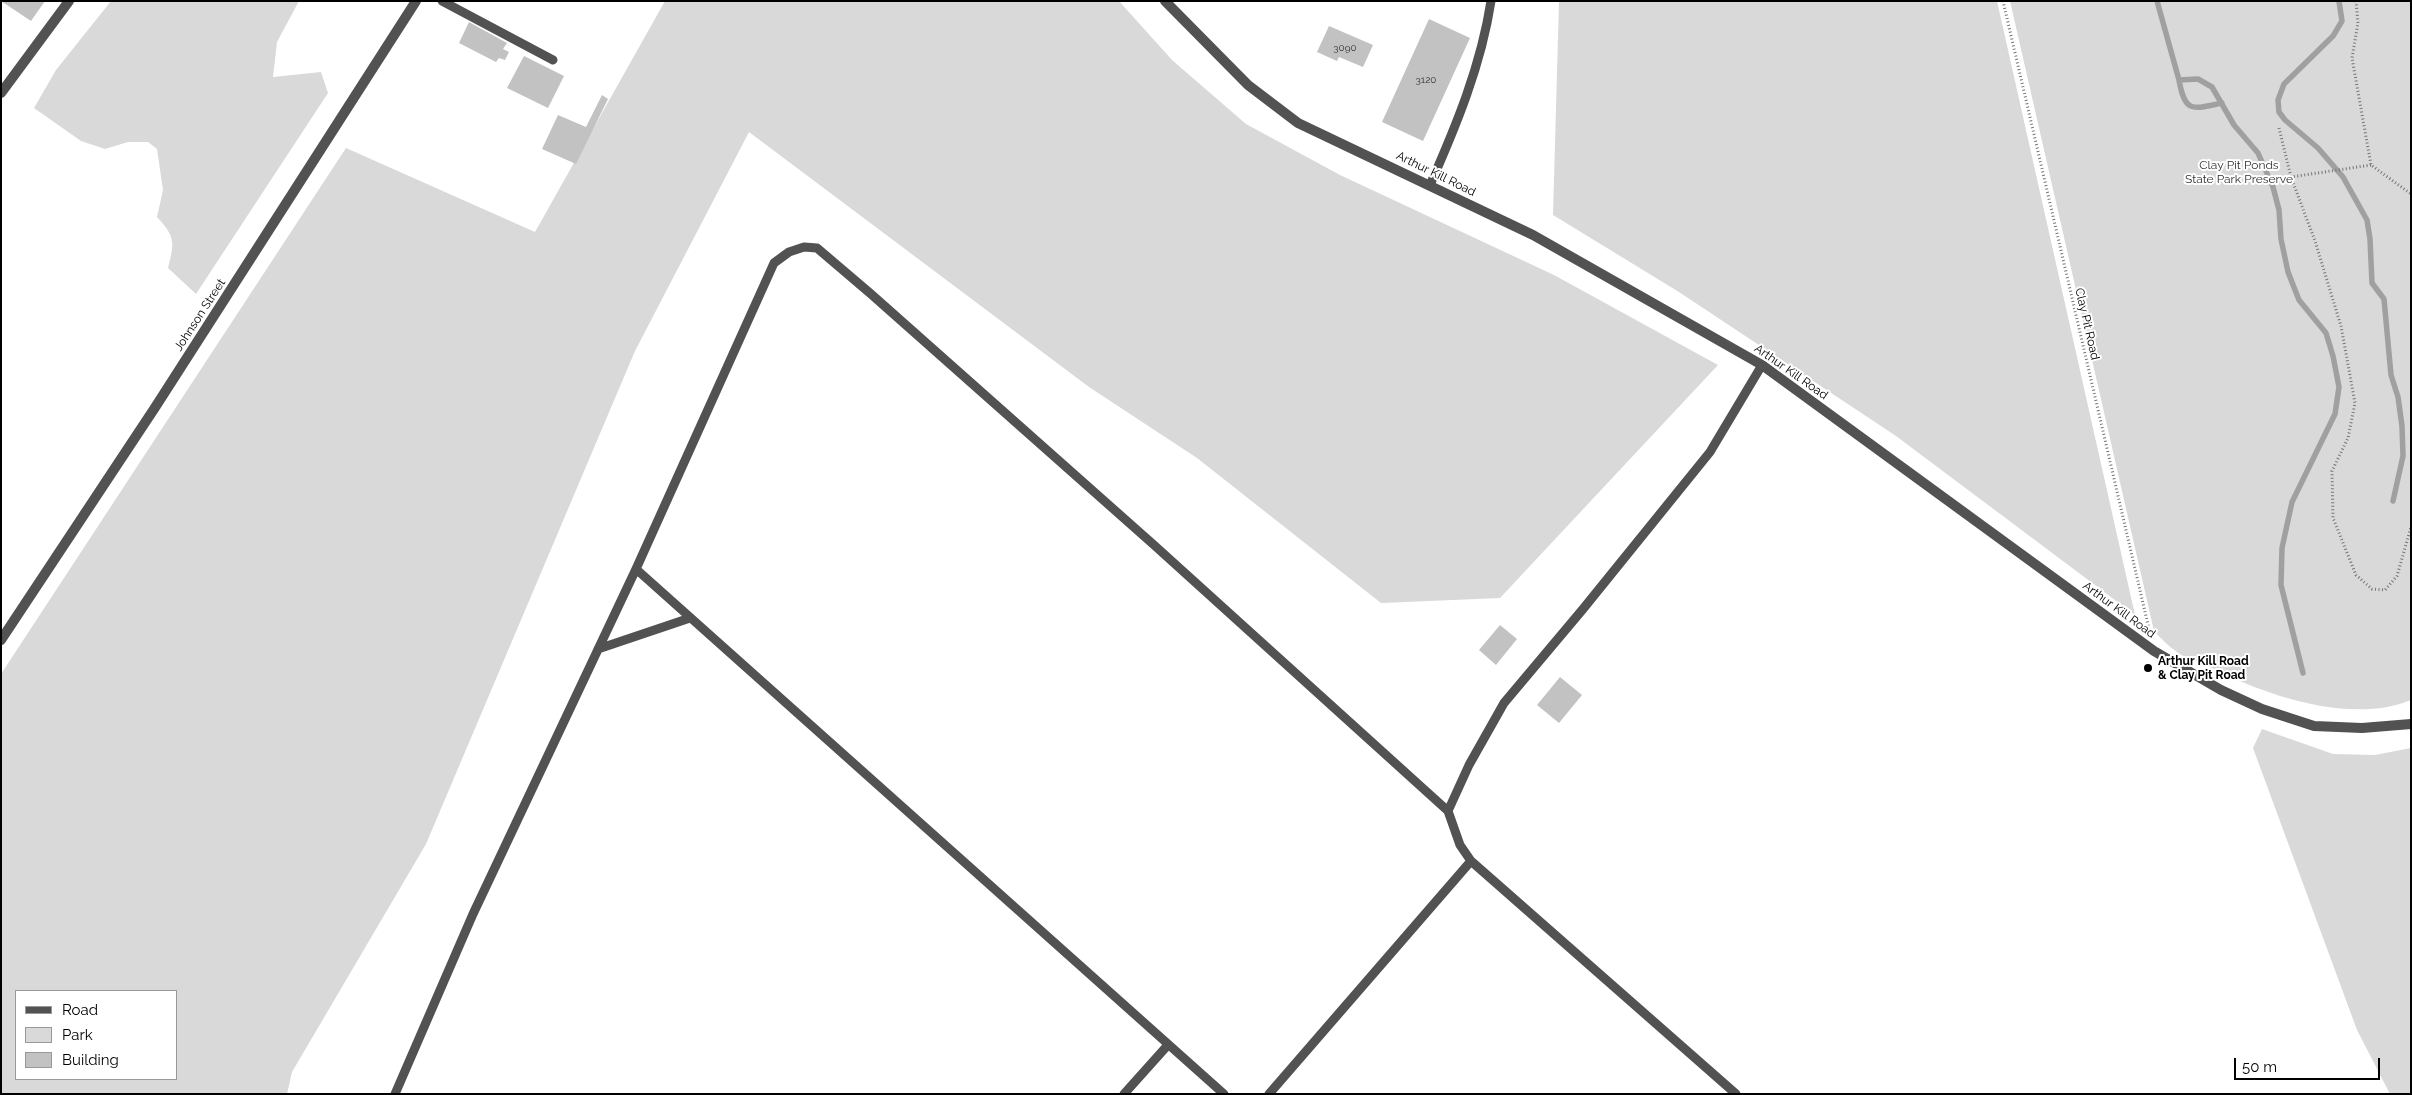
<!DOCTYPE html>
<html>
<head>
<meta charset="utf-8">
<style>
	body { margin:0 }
	#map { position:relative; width:2412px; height:1095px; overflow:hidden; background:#fff; font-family:Raleway,sans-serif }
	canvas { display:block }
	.frame { position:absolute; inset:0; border:2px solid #000; pointer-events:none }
	.legend { position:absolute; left:15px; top:990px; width:162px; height:90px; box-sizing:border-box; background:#fff; border:1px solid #999; margin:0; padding:6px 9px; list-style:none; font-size:15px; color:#000 }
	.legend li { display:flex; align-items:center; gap:10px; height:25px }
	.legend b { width:25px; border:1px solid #999 }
	.scale { position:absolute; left:2234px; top:1058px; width:146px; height:22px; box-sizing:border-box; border:2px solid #000; border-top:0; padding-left:6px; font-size:15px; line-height:18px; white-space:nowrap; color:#000; -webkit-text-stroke:4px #fff; paint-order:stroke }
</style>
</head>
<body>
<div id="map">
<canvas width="2412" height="1095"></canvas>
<div class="frame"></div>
<ul class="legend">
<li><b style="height:6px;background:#525252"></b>Road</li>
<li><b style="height:14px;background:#d9d9d9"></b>Park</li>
<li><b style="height:14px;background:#c2c2c2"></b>Building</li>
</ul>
<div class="scale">50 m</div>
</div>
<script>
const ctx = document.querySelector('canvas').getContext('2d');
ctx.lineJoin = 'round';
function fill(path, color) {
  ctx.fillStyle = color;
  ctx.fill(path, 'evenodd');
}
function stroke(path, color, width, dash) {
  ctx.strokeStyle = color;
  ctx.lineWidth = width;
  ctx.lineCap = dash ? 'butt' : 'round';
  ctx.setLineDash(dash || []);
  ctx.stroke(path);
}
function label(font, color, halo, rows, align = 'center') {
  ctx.font = font + ' Raleway,sans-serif';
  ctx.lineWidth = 4;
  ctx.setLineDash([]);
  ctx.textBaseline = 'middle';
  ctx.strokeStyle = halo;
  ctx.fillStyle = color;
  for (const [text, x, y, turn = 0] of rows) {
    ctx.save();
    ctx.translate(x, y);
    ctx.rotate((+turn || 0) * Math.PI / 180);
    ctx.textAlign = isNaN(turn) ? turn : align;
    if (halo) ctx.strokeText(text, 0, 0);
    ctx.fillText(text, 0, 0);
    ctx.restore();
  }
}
fill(new Path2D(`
	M 111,1 L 299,1 L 277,42 L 273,77 L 321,72 L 328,93 L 196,294 L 168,268 C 175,241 175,237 157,217 L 163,190 L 157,149 L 148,142 L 128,142 L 105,149 L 81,141 L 34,108 L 56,70 Z
	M 665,1 L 1119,1 L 1172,60 L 1246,124 L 1340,175 L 1554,275 L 1718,365 L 1500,598 L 1381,603 L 1197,458 L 1089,387 L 749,132 L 635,351 L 426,844 L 292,1072 L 287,1094 L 1,1094 L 1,674 L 346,148 L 535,232 ZM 16,991 L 176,991 L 176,1079 L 16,1079 Z
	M 1559,1 L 1997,1 L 2135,615 L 1896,436 L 1679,292 L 1553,215 Z
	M 2010,1 L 2411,1 L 2411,700 C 2351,725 2265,695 2212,668 C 2201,662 2187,660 2177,652 C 2168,646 2161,638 2154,631 Z
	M 2262,729 L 2333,754 L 2375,755 L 2411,748 L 2411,1094 L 2390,1094 L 2357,1030 L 2253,748 Z`), '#d9d9d9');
stroke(new Path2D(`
	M 2157,1 L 2179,80 L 2198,79 L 2212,87 L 2234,125 L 2258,153 L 2273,187 L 2279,210 L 2281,239 L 2288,272 L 2299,300 L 2326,333 L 2333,356 L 2339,387 L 2335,414 L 2292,502 L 2282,548 L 2281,585 L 2303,673
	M 2339,1 L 2342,21 L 2333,36 L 2284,84 L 2278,100 L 2279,112 L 2285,120 L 2318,148 L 2343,177 L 2367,220 L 2370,239 L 2372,283 L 2384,299 L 2391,375 L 2398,397 L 2402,426 L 2403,456 L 2393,501
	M 2179,80 C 2185,114 2193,109 2222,103`), '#a0a0a0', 5.5);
fill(new Path2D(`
	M 1,1 L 45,1 L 31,21 Z
	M 1429,19 L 1470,38 L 1423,141 L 1382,122 Z
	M 469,22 L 507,43 L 503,49 L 509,52 L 505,60 L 499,58 L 496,62 L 459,43 Z
	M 1329,26 L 1373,45 L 1363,67 L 1339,57 L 1337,61 L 1317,52 Z
	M 524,56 L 564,76 L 548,108 L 507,88 Z
	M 602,95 L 608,99 L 576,164 L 542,149 L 558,115 L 586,127 Z
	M 1500,625 L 1517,639 L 1496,665 L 1479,650 Z
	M 1560,677 L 1582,695 L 1559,723 L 1537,705 Z`), '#c2c2c2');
stroke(new Path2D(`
	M 2003,1 L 2149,629
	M 2356,1 L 2358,23 L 2352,58 L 2371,165 L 2411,194
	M 2279,128 L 2291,177
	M 2371,165 L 2291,177 L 2315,241 L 2341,326 L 2355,403 L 2348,438 L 2332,471 L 2333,518 L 2356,575 L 2372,589 L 2385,590 L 2397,576 L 2411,527`), '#747474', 3, [1, 2.5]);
stroke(new Path2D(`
	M 442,1 L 553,60
	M 1430,185 C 1456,126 1481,66 1491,1
	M 636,569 L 1224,1094
	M 598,649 L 690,618
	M 1448,811 L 1469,765 L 1504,703 L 1583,609 L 1710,452 L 1762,365
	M 395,1094 L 473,914 L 636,569 L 774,263 L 789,252 L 804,247 L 817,248 L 871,294 L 1154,545 L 1448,811 L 1460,845 L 1471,861 L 1736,1094
	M 1124,1094 L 1167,1046
	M 1269,1094 L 1471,861`), '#525252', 9);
stroke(new Path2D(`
	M 1,93 L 69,1
	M 1,640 L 156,406 L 416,1`), '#525252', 10);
stroke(new Path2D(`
	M 1165,1 L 1248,85 L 1298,123 L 1533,235 L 1762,365 L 2154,651 L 2221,690 L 2262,709 L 2314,726 L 2362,728 L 2411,724`), '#525252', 10);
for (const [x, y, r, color] of [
	[2148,668,5,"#000"]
]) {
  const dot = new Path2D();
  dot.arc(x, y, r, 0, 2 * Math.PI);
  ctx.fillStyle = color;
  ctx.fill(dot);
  stroke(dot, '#fff', 2);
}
label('10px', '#303030', null, [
	["3090",1345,48],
	["3120",1426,80]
]);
label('12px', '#303030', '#fff', [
	["Clay Pit Ponds",2239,165],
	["State Park Preserve",2239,179]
]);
label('12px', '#000', '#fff', [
	["Arthur Kill Road",1436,174,26],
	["Johnson Street",200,315,-57],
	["Clay Pit Road",2087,324,77],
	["Arthur Kill Road",1791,372,35],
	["Arthur Kill Road",2119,610,36]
]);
label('bold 12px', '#000', '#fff', [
	["Arthur Kill Road",2158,661],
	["& Clay Pit Road",2158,675]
], 'left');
</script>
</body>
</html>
